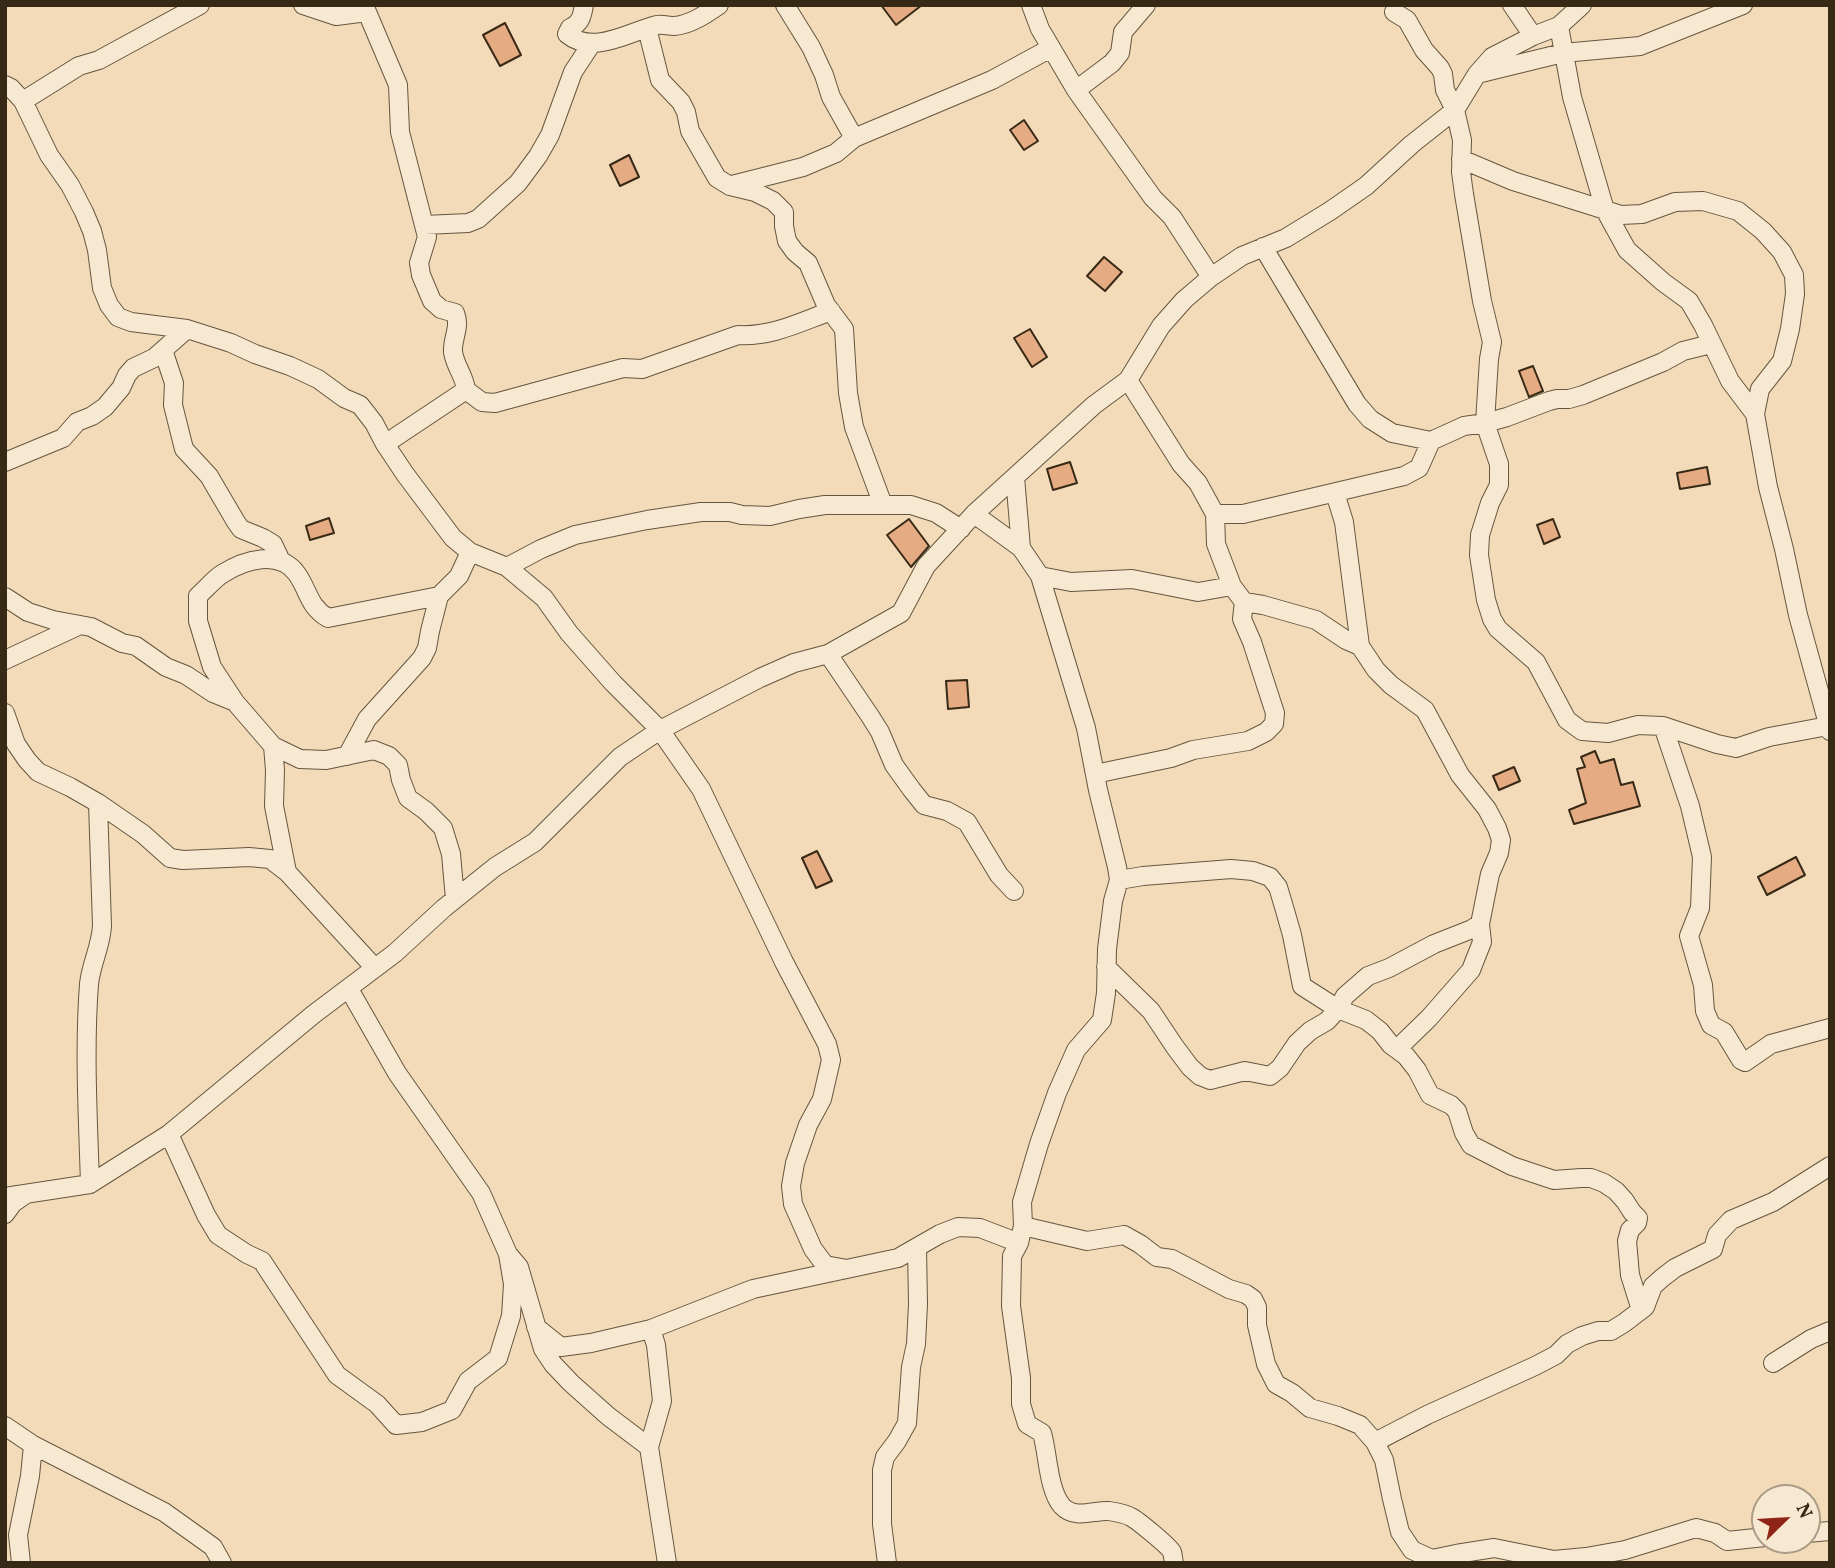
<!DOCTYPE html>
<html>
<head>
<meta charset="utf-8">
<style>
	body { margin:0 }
	#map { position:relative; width:1835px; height:1568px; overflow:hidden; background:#f3dbb9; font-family:Vollkorn,serif }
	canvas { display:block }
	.frame { position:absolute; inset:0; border:7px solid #362916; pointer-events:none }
	.north { position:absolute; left:1751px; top:1484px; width:70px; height:70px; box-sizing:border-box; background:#f7e8d2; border:2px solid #aa9c87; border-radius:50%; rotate:66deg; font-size:19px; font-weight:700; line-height:28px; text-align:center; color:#362916 }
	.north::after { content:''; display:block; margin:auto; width:24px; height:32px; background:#8f2418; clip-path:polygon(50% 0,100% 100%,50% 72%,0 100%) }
</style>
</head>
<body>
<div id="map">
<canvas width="1835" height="1568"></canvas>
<div class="frame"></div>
<div class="north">N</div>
</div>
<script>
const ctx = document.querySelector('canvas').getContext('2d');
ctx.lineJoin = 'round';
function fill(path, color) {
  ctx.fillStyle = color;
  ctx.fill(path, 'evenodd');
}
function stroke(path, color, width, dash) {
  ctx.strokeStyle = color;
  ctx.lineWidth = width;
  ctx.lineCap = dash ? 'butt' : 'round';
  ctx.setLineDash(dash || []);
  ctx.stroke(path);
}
const building = new Path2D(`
	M 881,5 L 922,5 L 896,25 Z
	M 505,23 L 521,55 L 500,66 L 483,35 Z
	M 1024,120 L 1038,141 L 1024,150 L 1010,130 Z
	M 629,155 L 639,177 L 620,186 L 610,165 Z
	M 1104,257 L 1122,272 L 1105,291 L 1087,276 Z
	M 1030,329 L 1047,357 L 1032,367 L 1014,338 Z
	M 1533,366 L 1543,391 L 1529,397 L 1519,371 Z
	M 1070,462 L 1077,483 L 1053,490 L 1047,469 Z
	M 1707,467 L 1710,484 L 1680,489 L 1677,473 Z
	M 329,518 L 334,533 L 310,540 L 306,526 Z
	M 909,519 L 929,546 L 911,567 L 887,535 Z
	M 1553,519 L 1560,537 L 1544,544 L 1537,525 Z
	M 967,680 L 969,707 L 948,709 L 946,681 Z
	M 1595,751 L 1600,763 L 1614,759 L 1621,785 L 1633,782 L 1640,806 L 1574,824 L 1569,810 L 1586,803 L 1577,769 L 1585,767 L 1581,757 Z
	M 1514,767 L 1520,781 L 1499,790 L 1493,776 Z
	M 817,851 L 832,881 L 816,888 L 802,858 Z
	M 1796,857 L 1805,875 L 1767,895 L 1758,877 Z`);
fill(building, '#e5ab83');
stroke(building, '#362916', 2);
const minor = new Path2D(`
	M 303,5 L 336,16 L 367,12
	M 364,5 L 398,85 L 400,132 L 427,237 L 419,263 L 421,275 L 432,301 L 441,309 L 455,313 C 461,327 452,338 453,352 C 455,366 465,377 466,390 L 482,402 L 495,403 L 623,368 L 642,369 L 738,335 C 772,337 800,322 831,311
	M 584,5 C 582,16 581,23 570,28 L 567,34 C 593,56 631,31 657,25 C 663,24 668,26 674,26 C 690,25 706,14 719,5
	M 785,5 L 811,47 L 824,75 L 831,97 L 854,138
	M 1031,5 L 1040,29 L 1076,90 L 1153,198 L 1172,217 L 1211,277
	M 1512,5 L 1533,36
	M 1394,12 L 1407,20 L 1424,50 L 1440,68 L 1443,74 L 1445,90 L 1455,110 L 1462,140 L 1461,172 L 1464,194 L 1482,301 L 1492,342 L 1489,359 L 1485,423 L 1499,464 L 1499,485 L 1490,503 L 1480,535 L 1479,555 L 1486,600 L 1492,619 L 1498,629 L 1536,662 L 1567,720 L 1582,731 L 1608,733 L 1638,725 L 1663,726 L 1717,744 L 1736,748 L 1769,737 L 1828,726
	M 1559,26 L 1572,97 L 1605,210 L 1627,250 L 1663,282 L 1689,301 L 1703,325 L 1730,381 L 1755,414 L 1768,487 L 1784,549 L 1798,615 L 1830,731
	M 647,28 L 660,80 L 681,102 L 686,112 L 690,131 L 717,178 L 730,186 L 755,192 L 773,201 L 784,212 L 784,226 L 787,241 L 795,252 L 808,263 L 826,305 L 844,329 L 848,393 L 854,427 L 883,505
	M 1477,74 L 1563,53 L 1640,46 L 1743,5
	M 5,85 L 11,88 L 23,101 L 49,155 L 70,185 L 84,212 L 92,231 L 97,250 L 102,288 L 109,305 L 118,317 L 131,322 L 187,329 L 231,343 L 255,354 L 290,366 L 318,379 L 344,398 L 360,405 L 374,423 L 385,444 L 405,474 L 453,538 L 470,552 L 507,567 L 544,598 L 569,633 L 613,683 L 660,730 L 701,789 L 784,962 L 827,1044 L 831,1060 L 822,1099 L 808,1125 L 795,1163 L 791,1186 L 793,1204 L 813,1249 L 825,1265 L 847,1269
	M 1076,90 L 1112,63 L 1120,53 L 1123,32 L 1146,5
	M 23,101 L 79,66 L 99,60 L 200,5
	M 1461,159 L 1513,181 L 1621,215 L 1642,214 L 1675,202 L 1703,201 L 1738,211 L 1763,231 L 1782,252 L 1794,275 L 1795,294 L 1790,329 L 1782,361 L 1760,389 L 1755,414
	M 732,185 L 803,167 L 836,153 L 854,138 L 992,80 L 1051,48
	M 425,225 L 468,223 L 478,219 L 518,183 L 538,156 L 550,135 L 573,72 L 592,43
	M 1263,247 L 1357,404 L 1370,419 L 1392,433 L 1431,441 L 1464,426 L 1485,423 L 1507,417 L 1549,401 L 1557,399 L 1569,399 L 1583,395 L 1663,362 L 1683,351 L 1711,344
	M 163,350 L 174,383 L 173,405 L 184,449 L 209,476 L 236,522 L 241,529 L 263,538 L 273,544 L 281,561
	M 385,444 L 466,390
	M 5,462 L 63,438 L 77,422 L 92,416 L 105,407 L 121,388 L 127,375 L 133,368 L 154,358 L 187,329
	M 1015,477 L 1021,548
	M 1335,493 L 1344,522 L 1360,646 L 1376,670 L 1391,685 L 1425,710 L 1460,775 L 1487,809 L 1497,828 L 1501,840 L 1499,853 L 1490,874 L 1480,924 L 1482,942 L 1471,970 L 1429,1018 L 1397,1049
	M 974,514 L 1021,548 L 1040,576 L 1086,728 L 1098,790 L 1117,867 L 1119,880 L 1113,901 L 1107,949 L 1106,993 L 1102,1020 L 1076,1050 L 1057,1093 L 1039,1144 L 1022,1202 L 1023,1226 L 1019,1243 L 1012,1256 L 1011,1306 L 1021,1378 L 1021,1404 L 1027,1424 L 1042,1433 C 1048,1453 1048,1490 1062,1506 C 1075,1520 1094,1510 1109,1511 C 1115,1512 1126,1514 1131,1517 C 1137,1520 1169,1546 1172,1552 C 1173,1555 1173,1559 1174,1563
	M 1215,514 L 1243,514 L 1404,476 L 1419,468 L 1431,441
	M 507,567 L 541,549 L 575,535 L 647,520 L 701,512 L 730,512 L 742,515 L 770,516 L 799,509 L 825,505 L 911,505 L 936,513 L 961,529
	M 1040,576 L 1071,582 L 1132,579 L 1198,592 L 1232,586
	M 5,597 L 28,612 L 53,620 L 91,627 L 122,643 L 136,646 L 166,667 L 186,675 L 213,693 L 235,702
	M 1244,602 L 1263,605 L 1316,620 L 1346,640 L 1360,646
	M 828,654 L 870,716 L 880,732 L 894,765 L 912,790 L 924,805 L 947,811 L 967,822 L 999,875 L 1014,891
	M 5,660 L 80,625
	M 5,713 L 16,744 L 27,760 L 38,772 L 70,787 L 98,803 L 143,834 L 170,858 L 183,860 L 249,857 L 270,859 L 287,872 L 374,967
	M 1663,726 L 1690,806 L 1702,857 L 1700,908 L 1689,936 L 1703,985 L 1705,1011 L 1711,1025 L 1724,1032 L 1741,1060 L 1745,1062 L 1771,1044 L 1830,1028
	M 273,746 L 275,770 L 274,806 L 287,872
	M 347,756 L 367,719 L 422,658 L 427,648 L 430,631 L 439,596
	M 1095,774 L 1171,758 L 1193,750 L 1248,741 L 1266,732 L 1274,724 L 1275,713 L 1252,642 L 1242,619 L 1244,602 L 1232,586 L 1216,544 L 1215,514 L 1198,483 L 1181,464 L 1128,380
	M 1119,880 L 1143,876 L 1231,869 L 1253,871 L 1270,877 L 1278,887 L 1284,907 L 1292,935 L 1302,986 L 1338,1009 L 1366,1020 L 1380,1031 L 1391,1045 L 1406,1056 L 1417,1070 L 1430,1095 L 1451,1105 L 1457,1111 L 1464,1133 L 1471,1145 L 1512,1166 L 1554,1180 L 1581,1178 L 1591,1178 L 1604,1183 L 1616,1191 L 1625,1201 L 1632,1212 L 1638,1218 L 1637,1223 L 1630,1230 L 1627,1241 L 1630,1275 L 1641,1310
	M 455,899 L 451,854 L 443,828 L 426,811 L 408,798 L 401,780 L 398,765 L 389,756 L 374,750 L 326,760 L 300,759 L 273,746 L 235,702 L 212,667 L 198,621 L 198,596 C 206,589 214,579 222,574 C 244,560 279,549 297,574 C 309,591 308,606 328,618 L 439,596 L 459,576 L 470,552
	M 1106,967 L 1151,1011 L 1175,1047 L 1190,1067 L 1200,1076 L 1210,1080 L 1245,1071 L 1270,1076 L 1280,1068 L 1297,1043 L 1310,1031 L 1327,1021 L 1338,1009 L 1345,996 L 1368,976 L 1389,968 L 1434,944 L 1472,929 L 1480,924
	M 349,989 L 397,1073 L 481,1193 L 508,1254 L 519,1267 L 543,1349 L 553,1364 L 571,1383 L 608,1416 L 649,1447
	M 169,1134 L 206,1215 L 218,1235 L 247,1254 L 262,1261 L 337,1375 L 377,1404 L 396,1425 L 422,1422 L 452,1410 L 468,1381 L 498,1358 L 511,1316 L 513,1284 L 508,1254
	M 90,1184 C 88,1118 84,1051 89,984 C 91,964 101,946 102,926 L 98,803
	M 5,1197 L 90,1184 L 169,1134 L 314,1014 L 395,953 L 444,908 L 495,867 L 535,842 L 620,757 L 660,730 L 760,678 L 794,663 L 828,654 L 901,613 L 926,566 L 974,514 L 1094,405 L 1128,380 L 1161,326 L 1184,300 L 1211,277 L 1242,256 L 1286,238 L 1330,211 L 1366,186 L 1412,144 L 1455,110 L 1477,74 L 1492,57 L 1533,36 L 1559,26 L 1582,5
	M 5,1214 L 13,1203 L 26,1194
	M 1023,1226 L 1087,1241 L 1124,1235 L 1140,1244 L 1157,1257 L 1172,1259 L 1229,1289 L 1246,1294 L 1253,1299 L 1257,1307 L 1257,1325 L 1266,1364 L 1276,1384 L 1292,1393 L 1310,1408 L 1338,1416 L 1360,1425 L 1375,1442 L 1384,1460 L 1392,1499 L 1400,1532 L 1412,1550 L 1432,1559
	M 536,1327 L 561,1347 L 591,1343 L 651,1329 L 753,1289 L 898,1258 L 940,1234 L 958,1227 L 980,1228 L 1019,1243
	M 651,1329 L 656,1345 L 662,1401 L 649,1447 L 667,1563
	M 1773,1363 L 1811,1339 L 1830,1331
	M 5,1426 L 33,1445 L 30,1476 L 18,1535 L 21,1563
	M 1375,1442 L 1427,1415 L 1535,1366 L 1556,1355 L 1567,1344 L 1582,1336 L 1598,1331 L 1611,1331 L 1624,1323 L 1645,1307 L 1653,1286 L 1662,1278 L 1675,1268 L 1713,1249 L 1717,1235 L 1731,1220 L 1773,1202 L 1830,1166
	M 33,1445 L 164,1512 L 213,1547 L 222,1563
	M 1807,1533 L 1830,1531
	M 887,1563 L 882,1524 L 882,1470 L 885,1457 L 897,1441 L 907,1423 L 911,1367 L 916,1344 L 918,1304 L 917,1247
	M 1425,1563 L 1432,1559 L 1456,1554 L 1494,1548 L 1554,1560 L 1586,1557 L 1625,1550 L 1696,1528 L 1715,1533 L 1727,1541 L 1765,1537`);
stroke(minor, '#65563f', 20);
stroke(minor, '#f7e8d2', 18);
</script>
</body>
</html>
